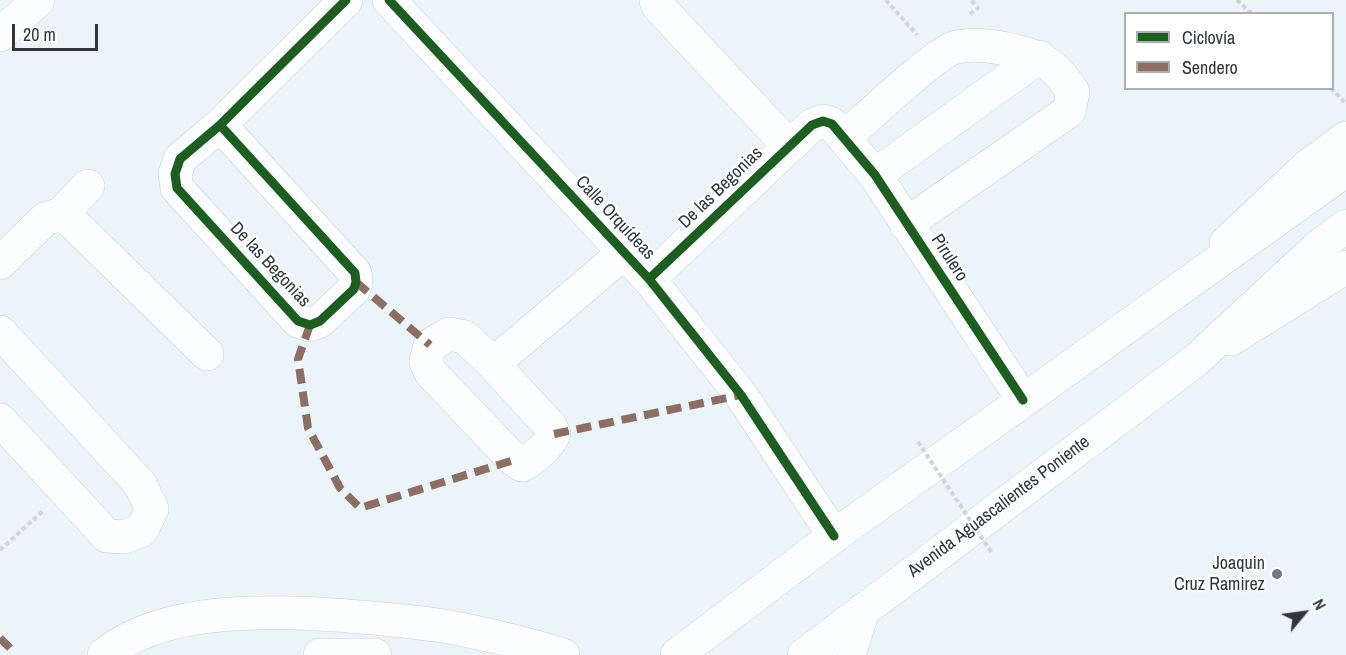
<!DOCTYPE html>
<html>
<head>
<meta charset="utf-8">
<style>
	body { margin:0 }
	#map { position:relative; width:1346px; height:655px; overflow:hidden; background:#ebf4f8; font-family:"Archivo Narrow",sans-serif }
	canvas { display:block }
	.legend { position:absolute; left:1124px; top:12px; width:210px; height:78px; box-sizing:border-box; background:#fff; border:2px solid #acafb0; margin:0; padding:8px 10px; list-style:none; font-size:18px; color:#2f373a }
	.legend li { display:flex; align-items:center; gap:12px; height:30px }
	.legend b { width:30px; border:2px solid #acafb0 }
	.north { position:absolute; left:1274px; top:583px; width:60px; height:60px; -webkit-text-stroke:4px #fff; paint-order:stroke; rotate:61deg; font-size:16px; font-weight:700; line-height:24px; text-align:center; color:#2f373a }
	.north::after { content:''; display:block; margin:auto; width:21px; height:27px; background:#2f373a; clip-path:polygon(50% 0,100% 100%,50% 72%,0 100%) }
	.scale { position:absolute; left:12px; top:24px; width:86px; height:27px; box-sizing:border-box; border:3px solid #2f373a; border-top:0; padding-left:8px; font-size:18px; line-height:21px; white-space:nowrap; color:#2f373a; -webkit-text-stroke:4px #fff; paint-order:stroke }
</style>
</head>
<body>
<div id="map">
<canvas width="1346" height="655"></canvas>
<ul class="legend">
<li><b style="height:8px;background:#1b5e20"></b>Ciclovía</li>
<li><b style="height:8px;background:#8d6e63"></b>Sendero</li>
</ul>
<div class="north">N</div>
<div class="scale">20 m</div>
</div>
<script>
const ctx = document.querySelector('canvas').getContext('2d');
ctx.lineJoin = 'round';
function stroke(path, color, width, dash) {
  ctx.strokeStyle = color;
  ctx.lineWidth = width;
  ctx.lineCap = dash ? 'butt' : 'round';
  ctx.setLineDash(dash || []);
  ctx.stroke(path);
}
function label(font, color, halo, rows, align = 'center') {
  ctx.font = font + ' "Archivo Narrow",sans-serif';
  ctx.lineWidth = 4.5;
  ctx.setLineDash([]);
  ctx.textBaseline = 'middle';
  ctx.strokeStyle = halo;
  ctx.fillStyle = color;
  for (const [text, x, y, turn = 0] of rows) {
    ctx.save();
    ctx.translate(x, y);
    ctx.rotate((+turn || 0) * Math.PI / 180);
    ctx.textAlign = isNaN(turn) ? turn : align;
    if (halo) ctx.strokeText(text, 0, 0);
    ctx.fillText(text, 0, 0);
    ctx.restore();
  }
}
const minor = new Path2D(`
	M 389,0 L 649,279 L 741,395 L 834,536
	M 656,0 L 658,6 L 789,146
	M 0,35 L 38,0
	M 220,125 L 355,273 L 356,282 L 354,289 L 320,321 L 310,325 L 298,321 L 177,188 L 175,174 L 180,159 L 220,125 L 346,0
	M 844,138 C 865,120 936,51 957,47 C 978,43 997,47 1016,51 C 1046,59 1056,66 1073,92 L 1069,111 L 906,224
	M 875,175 L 1039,57
	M 61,214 L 73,223 L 207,354
	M 1226,243 L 1308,166 L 1346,138
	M 0,263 L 45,219 L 61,214 L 88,186
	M 649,279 L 812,125 L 823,121 L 832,124 L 875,175 L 1023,400
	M 0,332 L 140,484 L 152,509 L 142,530 L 124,537 L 107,536 L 0,420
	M 449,334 L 465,337 L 493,364 L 551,427 L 554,434 C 549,446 533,459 522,465 L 514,460 L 431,373 L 426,362 L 430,345 Z
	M 1231,339 L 1346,267
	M 493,364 L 625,252
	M 320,655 L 375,655`);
const major = new Path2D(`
	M 104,655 C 167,603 284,611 361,617 C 396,620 431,623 465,630 C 498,637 531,645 563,655
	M 677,655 L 834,536 L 1346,170
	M 804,655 L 1195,361 L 1318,247 L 1346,226
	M 849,655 L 863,610`);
stroke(minor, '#c9d0d3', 34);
stroke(major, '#c9d0d3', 34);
stroke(new Path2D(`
	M 886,0 L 917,35
	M 1237,0 L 1252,14
	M 970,14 L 978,8 L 971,0
	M 1331,88 L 1346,104
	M 0,550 L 44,510`), '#d1d4d5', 4, [4.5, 3]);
stroke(minor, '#fcfdfe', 33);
stroke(major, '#fcfdfe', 33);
stroke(new Path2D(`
	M 918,442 L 992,553`), '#d1d4d5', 4, [4.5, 3]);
stroke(new Path2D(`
	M 356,282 L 430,345
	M 310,325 L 298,359 L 308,428 L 340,488 L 360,508 L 514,460
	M 554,434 L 741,395
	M 0,638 L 10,648`), '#8d6e63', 8, [15, 8]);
stroke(new Path2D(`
	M 389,0 L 649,279 L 741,395 L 834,536
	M 220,125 L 355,273 L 356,282 L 354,289 L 320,321 L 310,325 L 298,321 L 177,188 L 175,174 L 180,159 L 220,125 L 346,0
	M 649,279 L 812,125 L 823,121 L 832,124 L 875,175 L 1023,400`), '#1b5e20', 9);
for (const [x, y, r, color] of [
	[1277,574,6,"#71797c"]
]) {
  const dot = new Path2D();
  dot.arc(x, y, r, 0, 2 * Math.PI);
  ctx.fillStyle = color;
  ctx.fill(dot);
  stroke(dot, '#fff', 2);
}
label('18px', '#2f373a', '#fff', [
	["De las Begonias",721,188,-44],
	["Calle Orquídeas",615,218,47],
	["Pirulero",949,258,57],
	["De las Begonias",270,265,47],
	["Avenida Aguascalientes Poniente",999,507,-37]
]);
label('18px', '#2f373a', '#fff', [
	["Joaquin",1265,564],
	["Cruz Ramirez",1265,585]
], 'right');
</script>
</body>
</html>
